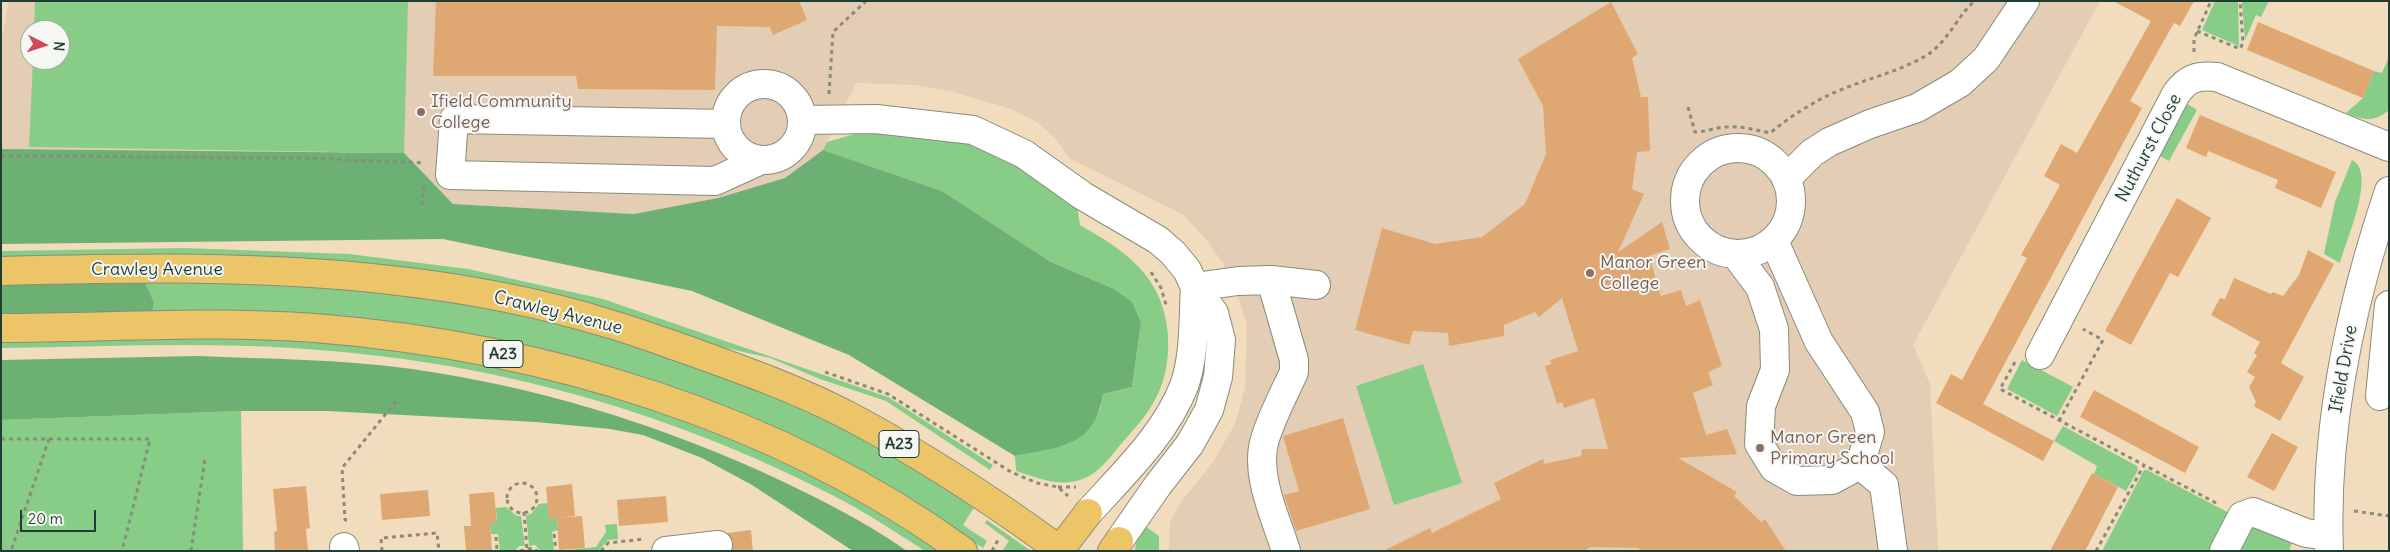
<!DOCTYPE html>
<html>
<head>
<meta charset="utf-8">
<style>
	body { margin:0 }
	#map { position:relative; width:2390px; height:552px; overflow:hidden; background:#f2dcbe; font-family:Delius,sans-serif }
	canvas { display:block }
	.frame { position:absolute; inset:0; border:2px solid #1f3d34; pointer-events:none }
	.north { position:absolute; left:20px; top:20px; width:50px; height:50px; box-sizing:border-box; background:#f6f6f2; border:1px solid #a0aca6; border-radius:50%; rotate:95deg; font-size:14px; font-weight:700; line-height:20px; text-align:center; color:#1f3d34 }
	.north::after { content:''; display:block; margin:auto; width:18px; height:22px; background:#d1495b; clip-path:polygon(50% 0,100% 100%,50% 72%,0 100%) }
	.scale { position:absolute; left:20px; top:510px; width:76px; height:22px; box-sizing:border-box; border:2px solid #1f3d34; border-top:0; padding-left:6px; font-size:15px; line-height:18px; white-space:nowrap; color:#1f3d34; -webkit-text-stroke:4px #f6f6f2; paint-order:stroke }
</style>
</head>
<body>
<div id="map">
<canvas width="2390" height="552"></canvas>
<div class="frame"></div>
<div class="north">N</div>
<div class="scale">20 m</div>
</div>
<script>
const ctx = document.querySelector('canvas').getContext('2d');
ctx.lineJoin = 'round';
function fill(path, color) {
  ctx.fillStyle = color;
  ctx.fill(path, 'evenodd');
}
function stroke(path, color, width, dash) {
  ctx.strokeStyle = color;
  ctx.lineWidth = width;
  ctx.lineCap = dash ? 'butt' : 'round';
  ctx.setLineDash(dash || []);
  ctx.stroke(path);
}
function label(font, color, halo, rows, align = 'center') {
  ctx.font = font + ' Delius,sans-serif';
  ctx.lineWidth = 4;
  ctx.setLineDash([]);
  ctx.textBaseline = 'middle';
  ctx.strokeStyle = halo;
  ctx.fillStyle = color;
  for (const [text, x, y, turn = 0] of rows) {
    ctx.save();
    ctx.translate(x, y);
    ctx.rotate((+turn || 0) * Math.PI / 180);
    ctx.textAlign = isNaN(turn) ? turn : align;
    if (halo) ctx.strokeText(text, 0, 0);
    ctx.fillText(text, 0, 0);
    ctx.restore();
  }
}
fill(new Path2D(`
	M 9,1 L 2100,1 L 1913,345 L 1930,384 L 1938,551 L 1169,551 L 1170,521 L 1181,502 L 1213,462 L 1235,424 L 1245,388 L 1247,324 L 1236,291 L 1223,263 L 1205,238 L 1182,214 L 1069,158 L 1056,139 L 1037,122 L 1011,109 L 950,91 L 916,85 L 856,83 L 823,150 L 785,178 L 718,198 L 634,214 L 453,204 L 403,153 L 1,149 L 1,41 ZM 30,30 L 60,30 L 60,60 L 30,60 Z`), '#e3cdb4');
fill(new Path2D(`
	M 35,1 L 408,1 L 404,153 L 29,147 L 33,60 L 60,60 L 60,30 L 34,30 Z
	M 2215,1 L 2238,1 L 2239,46 L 2202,30 Z
	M 2242,1 L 2269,1 L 2261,17 L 2256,15 L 2245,40 Z
	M 2389,57 L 2389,110 C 2374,123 2363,120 2346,113 L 2363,98 L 2374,71 L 2382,73 Z
	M 2186,103 L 2197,110 L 2169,161 L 2160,156 L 2158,152 Z
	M 872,129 L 955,139 L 991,150 L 1077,205 L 1080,225 C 1111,243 1142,261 1158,295 C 1173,329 1172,373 1152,405 C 1144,419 1132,431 1121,444 C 1107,461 1095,479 1071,482 C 1054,485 1032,476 1016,471 L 1015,456 L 1068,444 L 1100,410 L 1103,394 L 1132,387 L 1141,323 L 1112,288 L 1051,262 L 942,191 L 823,150 L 827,142 Z
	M 2352,160 C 2377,172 2346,241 2340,263 L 2324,254 L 2335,202 Z
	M 185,248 L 349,254 L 468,269 L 603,299 L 888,397 L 993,465 L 990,470 L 886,401 L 820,379 L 770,358 L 726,348 L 600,306 L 558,296 L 1,258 L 1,251 Z
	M 243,282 C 339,288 436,294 529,316 C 639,341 748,380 848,430 C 892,452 933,479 975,506 L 963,525 L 987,541 L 983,548 L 922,509 L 583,360 L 517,343 L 365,321 L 152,313 L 154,302 L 145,283 Z
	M 169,338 C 242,338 316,338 389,348 C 530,367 667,406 795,467 C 846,490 894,521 940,551 L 925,551 C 895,532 866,512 834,496 C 660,407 486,360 292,348 C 195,342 98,347 1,348 L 1,340 Z
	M 2022,360 L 2073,387 L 2057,416 L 2007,389 Z
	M 1423,364 L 1462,483 L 1394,505 L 1356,386 Z
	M 241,411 L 243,551 L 1,551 L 1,420 Z
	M 2063,426 L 2137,466 L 2138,470 L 2126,491 L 2094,474 L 2097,466 L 2054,441 Z
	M 2144,470 L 2147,470 L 2233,515 L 2214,551 L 2102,551 Z
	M 548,503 L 557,518 L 558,530 L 552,532 L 554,551 L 541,551 L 535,545 L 529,546 L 526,515 L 531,514 L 539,504 Z
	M 506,507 L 517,516 L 521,516 L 525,546 L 519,546 L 515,551 L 500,551 L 498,534 L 491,534 L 490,524 L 497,523 L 496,508 Z
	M 987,520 L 1031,551 L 1002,551 L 1009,541 L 985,523 Z
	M 2255,523 L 2292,542 L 2289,551 L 2240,551 Z
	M 617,524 L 618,539 L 608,540 L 598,551 L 558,551 L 596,547 L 606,532 L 605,525 Z
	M 1145,526 L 1159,536 L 1159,551 L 1135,551 L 1136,543 Z`), '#87cc87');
fill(new Path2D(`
	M 1,149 L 404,153 L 453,204 L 634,214 L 718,198 L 785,178 L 823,150 L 942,191 L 1051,262 L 1112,288 L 1132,302 L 1141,323 L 1132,387 L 1103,394 C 1094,448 1061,446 1015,456 L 849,355 L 692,291 L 443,239 L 1,244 Z
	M 145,283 L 154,302 L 152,313 L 1,314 L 1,285 Z
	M 197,356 C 269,359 341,359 412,369 C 532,386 648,421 758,470 C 810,494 860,518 907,551 L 853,551 L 752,485 L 702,458 L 643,435 L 610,429 L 536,422 L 327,411 L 241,411 L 1,420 L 1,360 Z`), '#6db074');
fill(new Path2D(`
	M 436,1 L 799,1 L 807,20 L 773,35 L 770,27 L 717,26 L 715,90 L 578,89 L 576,76 L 433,76 Z
	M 2113,1 L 2194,1 L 2180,26 L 2174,23 L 2130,101 L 2142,108 L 1983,404 L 2054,441 L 2043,461 L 1936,403 L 1951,374 L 1962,380 L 2027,258 L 2021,255 L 2060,185 L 2044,176 L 2061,144 L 2077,153 L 2151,21 Z
	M 1611,2 L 1638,54 L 1632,58 L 1641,97 L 1648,97 L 1650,151 L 1637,152 L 1632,189 L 1644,194 L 1618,252 L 1662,222 L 1670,249 L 1649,256 L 1661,296 L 1681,290 L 1686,306 L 1700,300 L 1722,366 L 1708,372 L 1713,385 L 1693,393 L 1706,435 L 1727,429 L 1737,454 L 1678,458 L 1737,492 L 1734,496 L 1761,522 L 1765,519 L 1786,551 L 1642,551 L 1638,548 L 1591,547 L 1583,551 L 1383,551 L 1430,528 L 1432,533 L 1501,499 L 1494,483 L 1543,459 L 1544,464 L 1581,456 L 1582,449 L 1608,449 L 1594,398 L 1564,408 L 1562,402 L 1557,404 L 1545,366 L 1551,364 L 1550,360 L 1578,351 L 1562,298 L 1539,317 L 1535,312 L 1504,325 L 1504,336 L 1449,346 L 1448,333 L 1413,331 L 1409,345 L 1355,330 L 1382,228 L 1435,244 L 1482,237 L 1525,204 L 1546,154 L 1543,106 L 1518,59 Z
	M 2258,22 L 2374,71 L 2363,98 L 2247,50 Z
	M 2200,115 L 2336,172 L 2321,208 L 2275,188 L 2278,180 L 2208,151 L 2206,157 L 2186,148 Z
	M 2177,198 L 2211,218 L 2178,277 L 2170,273 L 2131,345 L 2105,331 Z
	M 2308,250 L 2334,264 L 2281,363 L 2304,377 L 2280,421 L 2254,406 L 2256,402 L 2249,387 L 2255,377 L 2247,372 L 2257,355 L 2254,353 L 2260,342 L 2211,315 L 2220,298 L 2225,299 L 2234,278 L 2271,294 L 2273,292 L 2283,296 L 2299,275 Z
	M 2094,390 L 2199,447 L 2185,473 L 2080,417 Z
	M 1343,418 L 1370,509 L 1296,531 L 1284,495 L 1299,491 L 1283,436 Z
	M 2272,433 L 2298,447 L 2274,491 L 2247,477 Z
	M 2092,473 L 2118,487 L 2085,551 L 2050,551 Z
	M 572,484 L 575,516 L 549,519 L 546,487 Z
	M 306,486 L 310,528 L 306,529 L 308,551 L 275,551 L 274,532 L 277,531 L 273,489 Z
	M 428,490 L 430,516 L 382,520 L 380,494 Z
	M 494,492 L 497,523 L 490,524 L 492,551 L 466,551 L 464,526 L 471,526 L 469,494 Z
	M 666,496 L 668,522 L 619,526 L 617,500 Z
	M 582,516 L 585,548 L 559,550 L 557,518 Z
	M 751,530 L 753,551 L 732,551 L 733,543 L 727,533 Z`), '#dfa873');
const minor = new Path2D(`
	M726 122a38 38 0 1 1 76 0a38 38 0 1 1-76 0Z
	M 803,120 L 876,119 L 973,130 L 1024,154 L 1083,196 L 1158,240 L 1173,253 L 1187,270 L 1195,287 L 1214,313 L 1221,340 L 1218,377 L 1209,410 L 1190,444 L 1158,485 L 1119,541
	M 726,124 L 454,119 L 450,175 L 715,181 L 761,160
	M1685 201a53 53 0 1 1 106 0a53 53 0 1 1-106 0Z
	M 1786,179 L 1812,153 L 1829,142 L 1870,124 L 1917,108 L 1960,83 L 1986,59 L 2025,1
	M 1736,255 L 1760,287 L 1774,329 L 1775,370 L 1761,406 L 1759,444 L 1774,468 L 1797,481 L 1832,480 L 1860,465 L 1870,432 L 1865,412 L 1819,342 L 1774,241
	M 1271,280 L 1294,360 L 1294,372 C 1284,394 1272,416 1265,439 C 1254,474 1276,518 1286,551
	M 1195,287 L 1238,281 L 1271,280 L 1316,285
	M 2040,355 L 2176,94 C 2187,78 2198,75 2217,77 L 2389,147
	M 2380,396 L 2389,305
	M 1860,465 L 1884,485 L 1893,551
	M 1088,513 C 1123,474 1165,435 1184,386 C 1195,355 1193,319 1195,287
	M 344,547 L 345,551
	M 666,551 L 718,545
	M 2224,551 L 2242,516 L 2253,512 L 2306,533 L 2328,536
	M 2329,551 C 2324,429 2350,306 2389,191`);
const major = new Path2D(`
	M 1,271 C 130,268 261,265 390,280 C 464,288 539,302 610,324 C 637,332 664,342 690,351 C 743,370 797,389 847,415 C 921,454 993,501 1061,551
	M 1,328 C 106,328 211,320 315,328 C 543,346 776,416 963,551
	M 1059,551 L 1088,513
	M 1112,551 L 1119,541`);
stroke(minor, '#888c79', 30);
stroke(major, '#888c79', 30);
stroke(new Path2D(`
	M 2197,31 L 2240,49 L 2243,43 L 2240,1
	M 2194,52 L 2194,39 L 2211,1
	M 829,94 L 833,32 L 866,1
	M 1688,107 L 1695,132 C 1706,132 1716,127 1727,127 C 1742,126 1756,130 1770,133 C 1791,116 1814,101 1838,91 C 1868,78 1899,72 1927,55 C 1949,41 1959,13 1975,1
	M 1,156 L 302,158 L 425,163
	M 422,205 L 424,183
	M 1151,272 L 1161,288 L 1166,305
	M 2015,362 L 2000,389 L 2144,465
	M 825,372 L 888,394 L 1011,472 L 1037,483 L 1058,487 L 1068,496
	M 2059,421 L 2103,340 L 2083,329
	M 1,439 L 49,439 L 11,551
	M 49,439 L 150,439 L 122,551
	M507 498a15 15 0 1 1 30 0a15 15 0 1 1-30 0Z
	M 1058,487 L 1076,487
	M 2354,511 L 2389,516
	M 524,512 L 527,549
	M 347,520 L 345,520 L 342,468 L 397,400
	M 554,534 L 556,551
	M 496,537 L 497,551
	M 191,551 L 205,459
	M 382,551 L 381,538 L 437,533 L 439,551
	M 520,551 L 533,548 L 537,551
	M 601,551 L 608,543 L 644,539
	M 992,551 L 998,540
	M 2096,551 L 2144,465 L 2218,504`), '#888c79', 3, [4, 4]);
stroke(minor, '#fff', 28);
stroke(major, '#ecc569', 28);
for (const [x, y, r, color] of [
	[421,112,5,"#8d6e63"],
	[1590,273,5,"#8d6e63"],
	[1760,448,5,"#8d6e63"]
]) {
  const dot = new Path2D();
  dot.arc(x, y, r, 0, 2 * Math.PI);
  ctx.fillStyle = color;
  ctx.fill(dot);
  stroke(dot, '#f6f6f2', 2);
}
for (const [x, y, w] of [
	[503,354,40],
	[899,444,40]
]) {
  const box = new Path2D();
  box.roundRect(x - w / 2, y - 13.5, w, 27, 4);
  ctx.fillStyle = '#f6f6f2';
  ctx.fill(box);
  stroke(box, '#1f3d34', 1);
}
label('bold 16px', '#1f3d34', null, [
	["A23",503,354],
	["A23",899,444]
]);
label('18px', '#785e54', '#f6f6f2', [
	["Ifield Community",431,102],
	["College",431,123],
	["Manor Green",1600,263],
	["College",1600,284],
	["Manor Green",1770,438],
	["Primary School",1770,459]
], 'left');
label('18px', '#1f3d34', '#f6f6f2', [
	["Nuthurst Close",2149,148,-62],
	["Crawley Avenue",157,270],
	["Crawley Avenue",558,313,14],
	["Ifield Drive",2344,369,-80]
]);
</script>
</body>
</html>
